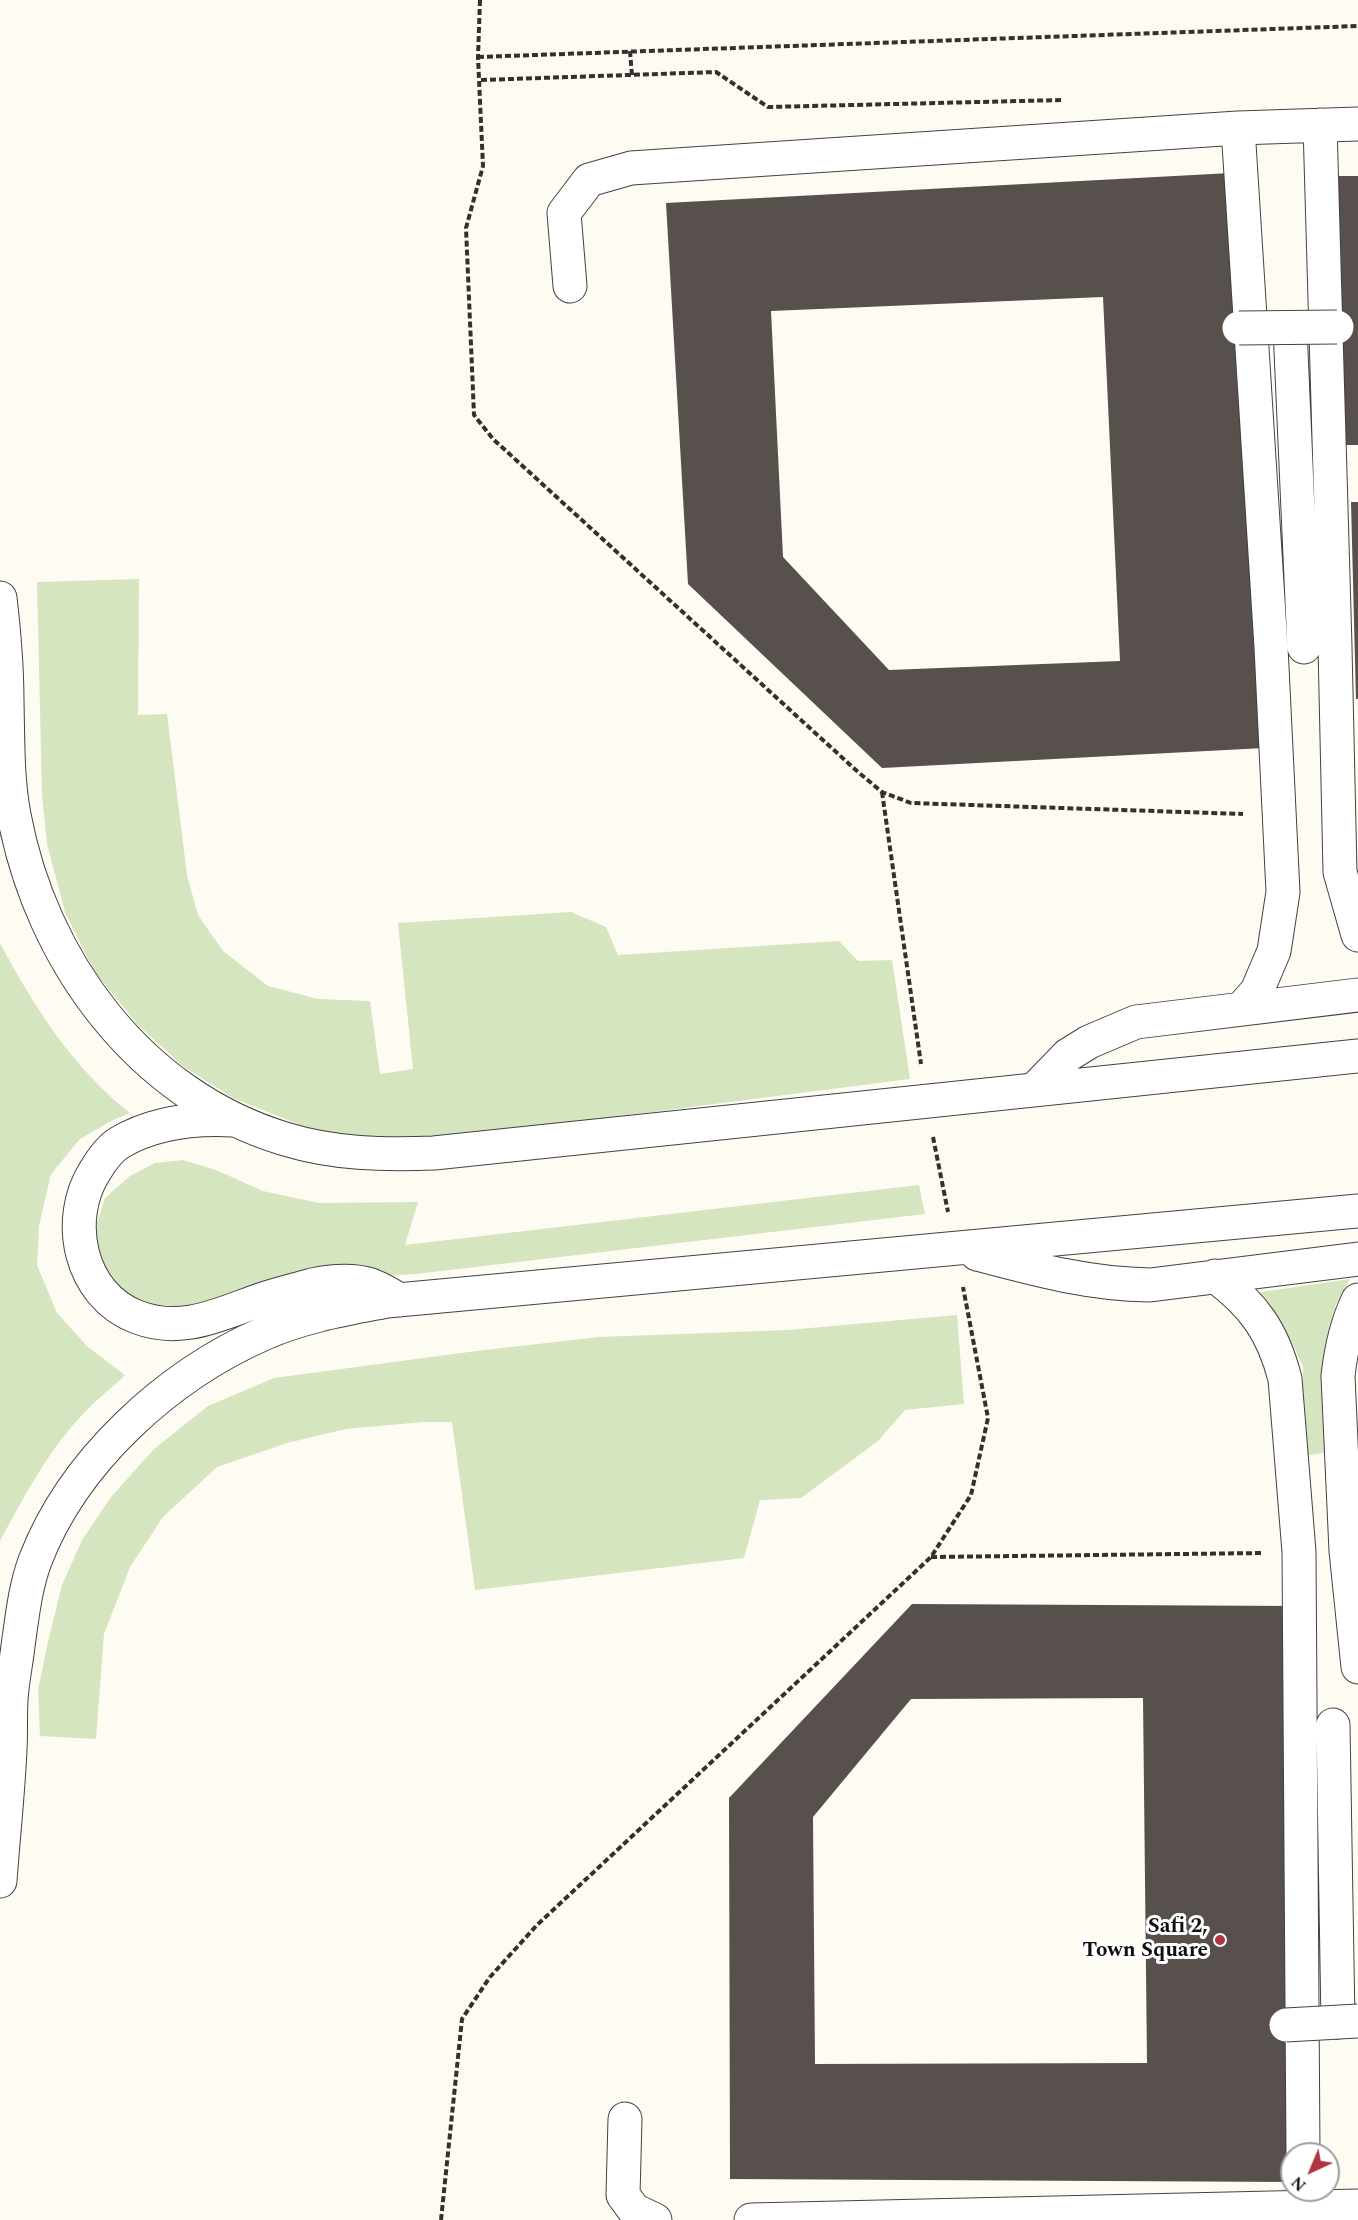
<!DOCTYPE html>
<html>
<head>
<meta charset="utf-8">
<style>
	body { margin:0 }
	#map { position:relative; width:1358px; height:2220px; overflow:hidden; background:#fefbf3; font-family:Spectral,serif }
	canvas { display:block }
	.north { position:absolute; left:1280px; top:2142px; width:60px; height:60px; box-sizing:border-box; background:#fff; border:2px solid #9f9f9f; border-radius:50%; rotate:224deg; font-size:16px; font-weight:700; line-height:24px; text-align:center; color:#0f0f0f }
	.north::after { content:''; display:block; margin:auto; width:21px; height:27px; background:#b13541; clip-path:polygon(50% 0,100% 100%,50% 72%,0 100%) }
</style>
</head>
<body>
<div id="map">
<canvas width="1358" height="2220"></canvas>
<div class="north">N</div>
</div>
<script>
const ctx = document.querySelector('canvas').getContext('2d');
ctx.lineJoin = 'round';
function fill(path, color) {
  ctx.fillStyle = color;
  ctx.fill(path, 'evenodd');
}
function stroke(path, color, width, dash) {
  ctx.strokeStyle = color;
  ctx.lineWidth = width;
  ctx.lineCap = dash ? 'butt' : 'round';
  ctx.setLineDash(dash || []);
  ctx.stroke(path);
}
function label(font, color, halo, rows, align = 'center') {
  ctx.font = font + ' Spectral,serif';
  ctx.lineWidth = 6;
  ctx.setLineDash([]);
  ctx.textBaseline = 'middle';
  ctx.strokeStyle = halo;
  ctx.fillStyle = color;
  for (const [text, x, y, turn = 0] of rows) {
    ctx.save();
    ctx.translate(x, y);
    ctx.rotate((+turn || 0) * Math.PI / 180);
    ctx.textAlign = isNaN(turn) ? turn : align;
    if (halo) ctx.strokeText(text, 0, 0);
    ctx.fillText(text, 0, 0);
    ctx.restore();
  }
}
fill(new Path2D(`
	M 139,579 L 138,715 L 167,714 L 187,875 L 198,915 L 223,951 L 268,986 L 318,999 L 370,1001 L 380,1074 L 413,1069 L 398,923 L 571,912 L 606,927 L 618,955 L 839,941 L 858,961 L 892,960 L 910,1079 L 433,1140 L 376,1141 L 305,1127 L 233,1098 L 184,1067 L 138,1025 L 94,971 L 65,912 L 47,844 L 42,795 L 37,582 Z
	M 0,943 C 34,1007 73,1068 130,1113 L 113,1120 L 80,1139 L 51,1174 L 39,1226 L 37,1265 L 57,1313 L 88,1347 L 125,1375 C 113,1387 99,1397 87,1410 C 50,1447 25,1495 0,1541 Z
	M 183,1160 L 216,1170 L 263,1191 L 319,1203 L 418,1202 L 405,1245 L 919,1185 L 925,1214 L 416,1274 L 319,1280 L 161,1317 L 114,1286 L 97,1258 L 96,1226 L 105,1198 L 130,1176 L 155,1163 Z
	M 1350,1279 L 1336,1304 L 1328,1338 L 1329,1452 L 1303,1456 L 1303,1367 L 1293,1345 L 1255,1293 Z
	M 957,1315 L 964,1404 L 905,1410 L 878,1441 L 801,1498 L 760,1500 L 744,1558 L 475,1590 L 452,1422 L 423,1422 L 346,1429 L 287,1443 L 217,1467 L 163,1517 L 130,1567 L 104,1634 L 96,1739 L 40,1736 L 38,1690 L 48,1642 L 62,1585 L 82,1540 L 111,1497 L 154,1449 L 208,1406 L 274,1378 L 476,1351 L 599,1337 L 788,1330 Z`), '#d5e5bf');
fill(new Path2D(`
	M 1231,173 L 1264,748 L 882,768 L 688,584 L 666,203 ZM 1103,297 L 1120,661 L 889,670 L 783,557 L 771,311 Z
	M 1334,176 L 1358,176 L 1358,445 L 1342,445 Z
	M 1351,502 L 1358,502 L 1358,699 L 1356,699 Z
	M 912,1604 L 1295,1606 L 1292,2182 L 730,2179 L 729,1798 ZM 1143,1698 L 1147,2063 L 815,2064 L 813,1817 L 911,1699 Z`), '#57504d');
const minor = new Path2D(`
	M 1320,125 L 1335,647 L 1340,872 L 1358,935
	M 1238,128 L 1271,647 L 1283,892 L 1274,951 L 1257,991 L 1242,1008
	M 570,286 L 564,213 L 589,180 L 631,168 L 1238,128 L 1358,124
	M 1290,328 L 1304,647
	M 0,598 C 4,632 7,667 7,702 C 8,740 7,778 14,815 C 41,960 139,1095 285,1139 C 334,1154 383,1155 434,1153 L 1358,1056
	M 1034,1090 L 1068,1055 L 1089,1042 L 1136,1022 L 1358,995
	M 233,1120 C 194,1118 154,1122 119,1143 C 109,1149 101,1161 95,1171 C 64,1219 79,1295 137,1317 C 181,1334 218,1315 260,1300 C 277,1294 295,1290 312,1285 C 331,1281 352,1279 371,1285 C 381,1289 390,1294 399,1300
	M 977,1254 C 1037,1270 1088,1284 1150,1285 L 1358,1259
	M 1215,1276 C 1254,1305 1273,1332 1285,1379 L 1299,1552 L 1303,2154
	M 1358,1300 C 1346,1325 1341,1349 1338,1376 L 1346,1551 L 1358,1667
	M 1333,1725 L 1338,2022
	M 0,1881 C 3,1838 8,1794 10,1750 C 11,1733 10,1717 11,1700 C 12,1682 16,1664 18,1646 C 22,1618 25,1588 35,1561 C 73,1461 168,1375 265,1333 C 304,1316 346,1309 387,1301 L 1358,1211
	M 625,2119 L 623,2195 L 634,2210 L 655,2220
	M 751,2220 L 1358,2206`);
stroke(minor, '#424242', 35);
stroke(new Path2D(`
	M 480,0 L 478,57 L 483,166 L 466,228 L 474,415 L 493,439 L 858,772 L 882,792 L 911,803 L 1243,814
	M 630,51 L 632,76
	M 478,57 L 1358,26
	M 481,80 L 716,72 L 768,107 L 1063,100
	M 882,792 L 921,1064
	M 933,1137 L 948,1212
	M 931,1557 L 1264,1553
	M 441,2220 L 462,2019 L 490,1977 L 537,1925 L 931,1557 L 971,1495 L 988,1418 L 963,1287`), '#313131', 4, [6, 3]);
stroke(minor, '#fff', 33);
const minorBridge = new Path2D(`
	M 1239,328 L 1337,327
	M 1286,2025 L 1358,2021`);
stroke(minorBridge, '#424242', 35, []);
stroke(minorBridge, '#fff', 33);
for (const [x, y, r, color] of [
	[1220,1940,6,"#b13541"]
]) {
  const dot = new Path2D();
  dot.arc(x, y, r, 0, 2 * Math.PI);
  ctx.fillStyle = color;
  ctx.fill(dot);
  stroke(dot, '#fff', 2);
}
label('bold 21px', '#0f0f0f', '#fff', [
	["Safi 2,",1208,1928],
	["Town Square",1208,1952]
], 'right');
</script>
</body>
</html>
